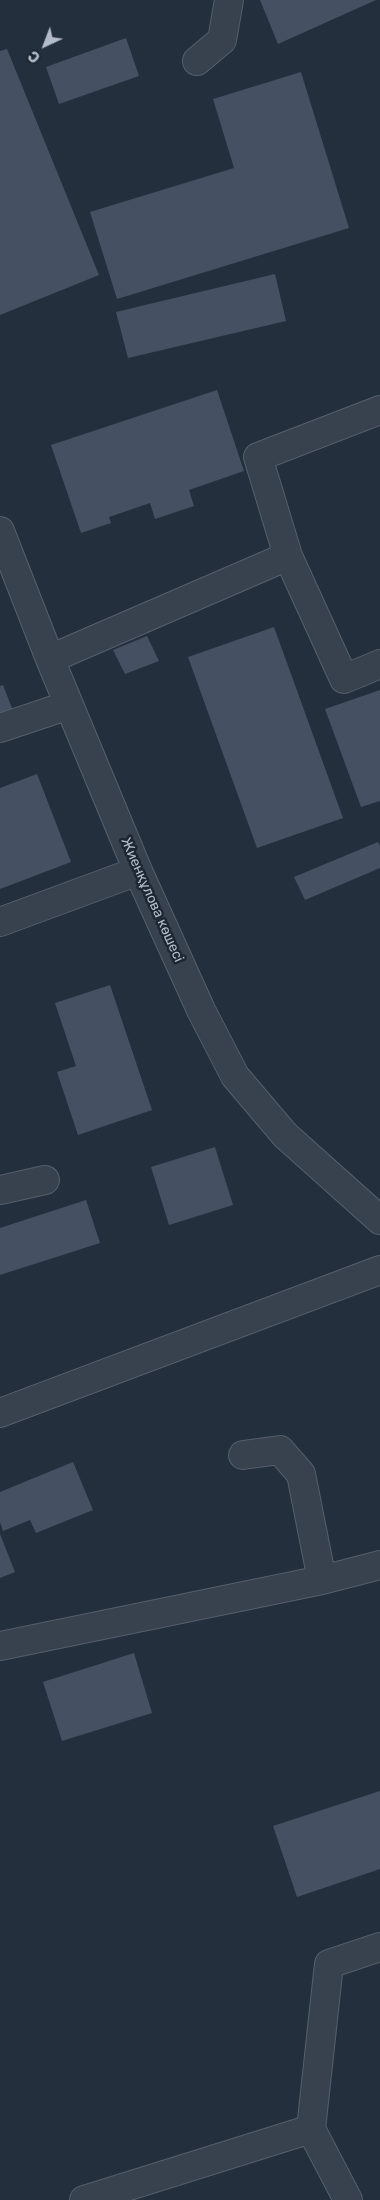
<!DOCTYPE html>
<html>
<head>
<meta charset="utf-8">
<style>
	body { margin:0 }
	#map { position:relative; width:380px; height:2200px; overflow:hidden; background:#242f3e; font-family:Rubik,sans-serif }
	canvas { display:block }
	.north { position:absolute; left:20px; top:20px; width:50px; height:50px; -webkit-text-stroke:4px #1d2633; paint-order:stroke; rotate:223deg; font-size:14px; font-weight:700; line-height:20px; text-align:center; color:#b4bcc9 }
	.north::after { content:''; display:block; margin:auto; width:18px; height:22px; background:#b4bcc9; clip-path:polygon(50% 0,100% 100%,50% 72%,0 100%) }
</style>
</head>
<body>
<div id="map">
<canvas width="380" height="2200"></canvas>
<div class="north">С</div>
</div>
<script>
const ctx = document.querySelector('canvas').getContext('2d');
ctx.lineJoin = 'round';
function fill(path, color) {
  ctx.fillStyle = color;
  ctx.fill(path, 'evenodd');
}
function stroke(path, color, width, dash) {
  ctx.strokeStyle = color;
  ctx.lineWidth = width;
  ctx.lineCap = dash ? 'butt' : 'round';
  ctx.setLineDash(dash || []);
  ctx.stroke(path);
}
function label(font, color, halo, rows, align = 'center') {
  ctx.font = font + ' Rubik,sans-serif';
  ctx.lineWidth = 5;
  ctx.setLineDash([]);
  ctx.textBaseline = 'middle';
  ctx.strokeStyle = halo;
  ctx.fillStyle = color;
  for (const [text, x, y, turn = 0] of rows) {
    ctx.save();
    ctx.translate(x, y);
    ctx.rotate((+turn || 0) * Math.PI / 180);
    ctx.textAlign = isNaN(turn) ? turn : align;
    if (halo) ctx.strokeText(text, 0, 0);
    ctx.fillText(text, 0, 0);
    ctx.restore();
  }
}
fill(new Path2D(`
	M 260,0 L 376,0 L 278,44 Z
	M 126,38 L 139,76 L 59,104 L 46,67 Z
	M 7,49 L 99,275 L 0,315 L 0,51 Z
	M 301,72 L 349,228 L 117,299 L 90,212 L 234,168 L 213,99 Z
	M 275,274 L 286,321 L 128,358 L 116,312 Z
	M 217,390 L 244,471 L 189,490 L 194,506 L 155,519 L 150,503 L 109,517 L 111,523 L 81,533 L 51,445 Z
	M 274,627 L 343,818 L 257,848 L 188,657 Z
	M 147,636 L 159,661 L 125,674 L 113,650 Z
	M 3,685 L 15,716 L 0,722 L 0,686 Z
	M 380,690 L 380,801 L 361,807 L 325,709 Z
	M 37,774 L 71,862 L 0,889 L 0,788 Z
	M 378,842 L 380,846 L 380,868 L 305,900 L 294,877 Z
	M 110,985 L 152,1110 L 78,1135 L 57,1072 L 76,1066 L 55,1003 Z
	M 215,1147 L 233,1205 L 169,1225 L 151,1167 Z
	M 86,1200 L 100,1243 L 0,1275 L 0,1228 Z
	M 73,1462 L 93,1510 L 36,1533 L 30,1520 L 3,1531 L 0,1522 L 0,1492 Z
	M 0,1534 L 15,1572 L 0,1578 Z
	M 134,1653 L 152,1713 L 62,1741 L 43,1682 Z
	M 380,1791 L 380,1869 L 297,1897 L 273,1826 Z`), '#455162');
const minor = new Path2D(`
	M 197,61 L 222,40 L 229,0
	M 0,531 L 50,659 L 138,871 L 201,1010 L 235,1076 L 285,1135 L 380,1220
	M 288,556 L 344,679 L 380,664
	M 50,659 L 288,556 L 258,457 L 380,410
	M 0,728 L 69,705
	M 0,922 L 138,871
	M 0,1190 L 45,1180
	M 0,1413 L 380,1270
	M 243,1455 L 280,1450 L 301,1474 L 322,1580
	M 0,1646 L 322,1580 L 380,1565
	M 311,2129 L 329,1964 L 380,1947
	M 84,2200 L 311,2129 L 348,2200`);
stroke(minor, '#565f6c', 30);
stroke(minor, '#38414e', 28);
label('14px', '#b4bcc9', '#1d2633', [
	["Жиенқұлова көшесі",152,900,66]
]);
</script>
</body>
</html>
